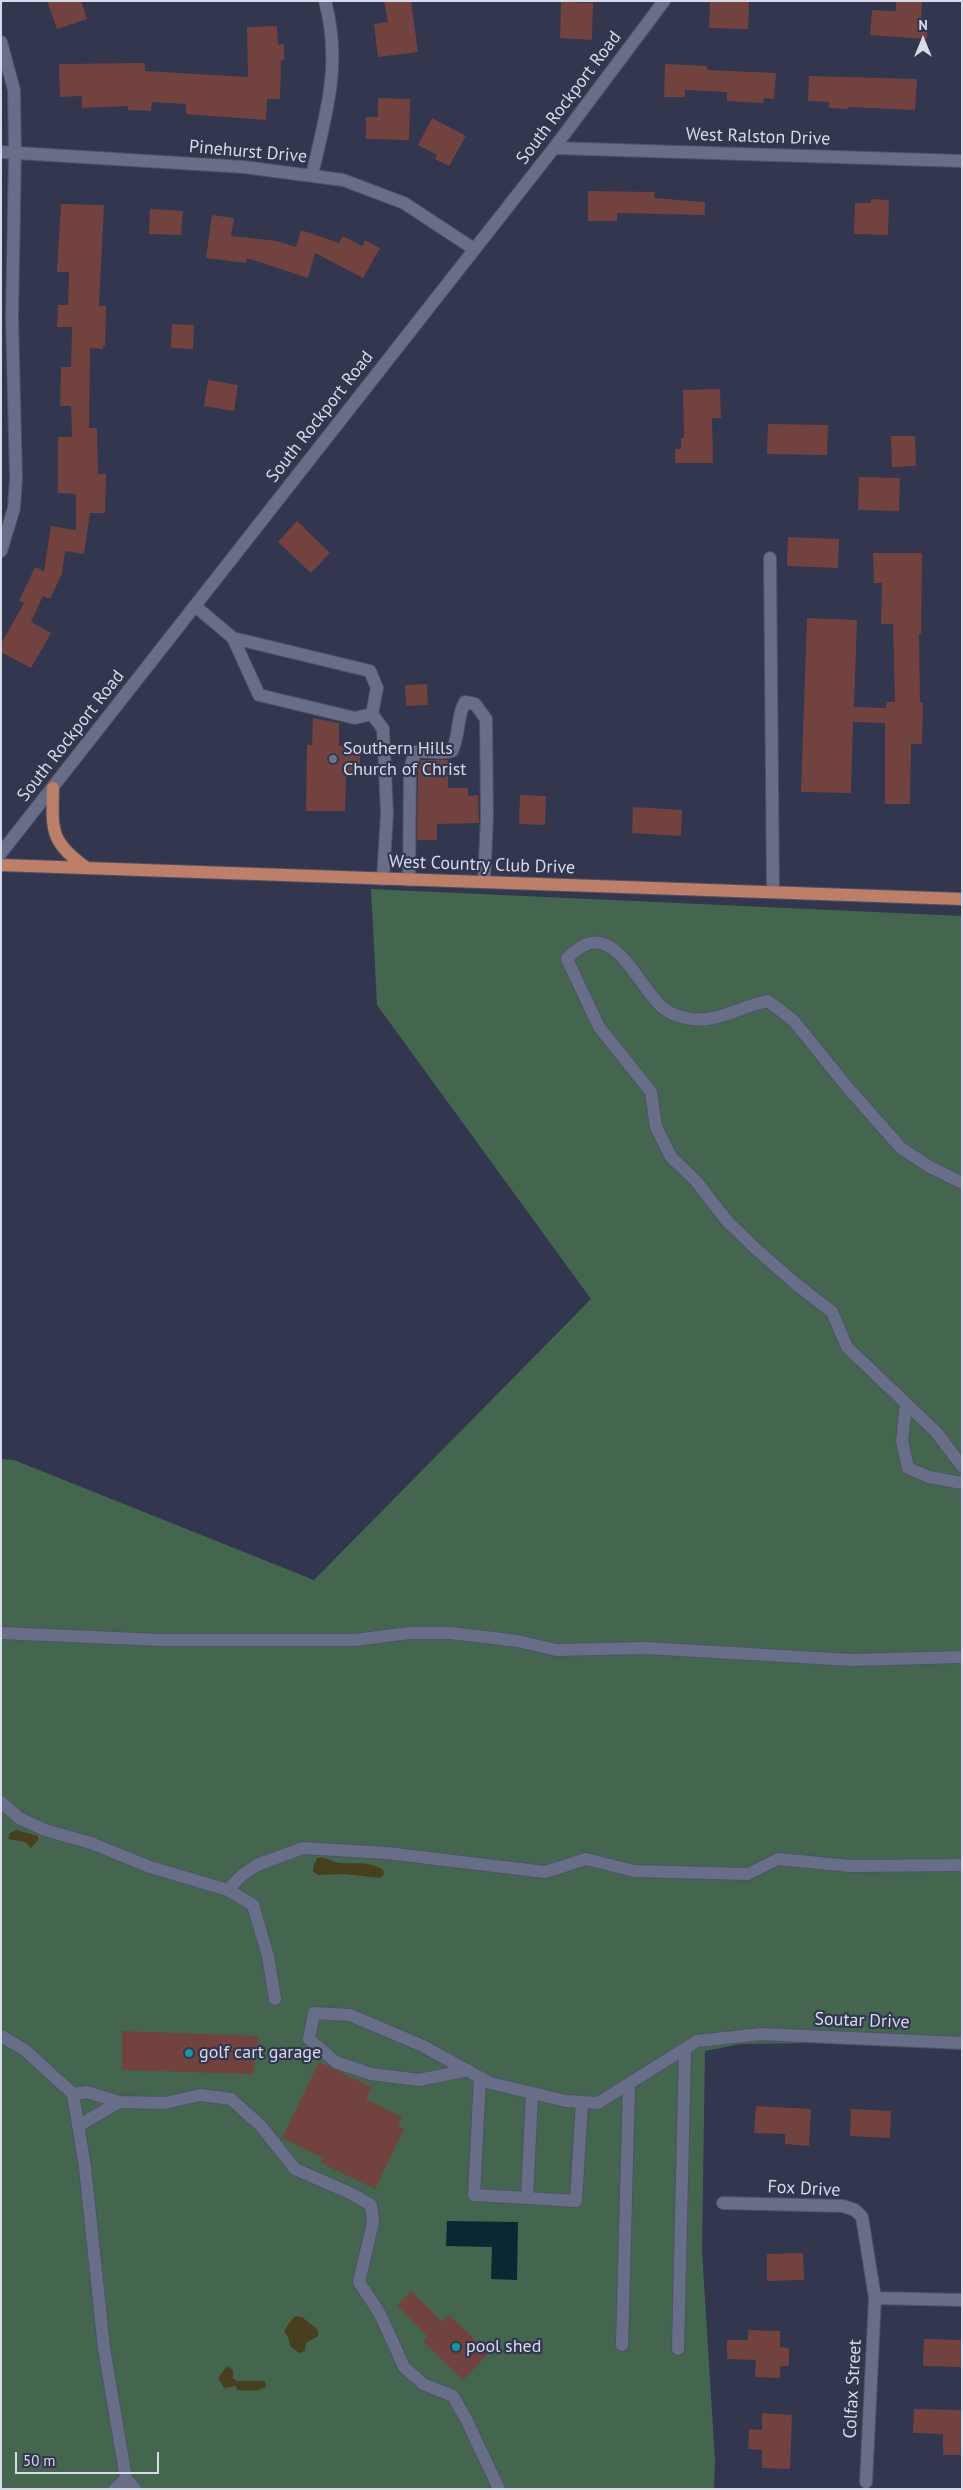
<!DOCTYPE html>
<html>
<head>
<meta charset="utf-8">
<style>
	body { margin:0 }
	#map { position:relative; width:963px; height:2490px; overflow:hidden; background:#32364e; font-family:"PT Sans",sans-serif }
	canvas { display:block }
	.frame { position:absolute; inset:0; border:2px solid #d7dae9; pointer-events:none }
	.north { position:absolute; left:898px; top:15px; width:50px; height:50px; -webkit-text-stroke:4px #32364e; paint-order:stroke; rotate:0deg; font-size:14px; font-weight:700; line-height:20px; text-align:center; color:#d7dae9 }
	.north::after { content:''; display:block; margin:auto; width:18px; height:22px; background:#d7dae9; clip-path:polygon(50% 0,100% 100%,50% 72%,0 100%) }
	.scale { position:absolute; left:15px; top:2452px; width:144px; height:22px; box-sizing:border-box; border:2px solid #d7dae9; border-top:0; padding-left:6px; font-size:15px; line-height:18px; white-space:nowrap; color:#d7dae9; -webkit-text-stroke:4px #32364e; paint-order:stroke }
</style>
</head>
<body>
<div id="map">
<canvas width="963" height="2490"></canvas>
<div class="frame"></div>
<div class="north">N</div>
<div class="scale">50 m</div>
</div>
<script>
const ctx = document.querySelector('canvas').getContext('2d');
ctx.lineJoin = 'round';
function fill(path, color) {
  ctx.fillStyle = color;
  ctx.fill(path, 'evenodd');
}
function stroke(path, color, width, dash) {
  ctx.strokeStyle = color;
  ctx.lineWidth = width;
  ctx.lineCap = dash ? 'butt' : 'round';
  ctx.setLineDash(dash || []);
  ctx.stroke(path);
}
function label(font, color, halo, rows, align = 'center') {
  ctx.font = font + ' "PT Sans",sans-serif';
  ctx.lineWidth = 4.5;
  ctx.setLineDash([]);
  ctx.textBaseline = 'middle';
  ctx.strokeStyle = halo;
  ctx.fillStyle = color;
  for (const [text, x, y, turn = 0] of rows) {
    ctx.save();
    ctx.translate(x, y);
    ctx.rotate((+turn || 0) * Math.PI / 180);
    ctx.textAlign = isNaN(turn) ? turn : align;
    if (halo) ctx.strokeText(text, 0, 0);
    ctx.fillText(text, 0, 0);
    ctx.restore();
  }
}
fill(new Path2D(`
	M 371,889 L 962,916 L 962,2041 L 741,2044 L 705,2051 L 702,2250 L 715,2461 L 714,2489 L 1,2489 L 1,1459 L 14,1460 L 314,1580 L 591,1299 L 377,1005 Z`), '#44664f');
fill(new Path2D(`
	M 16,1830 L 38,1836 L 38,1840 L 31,1848 L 25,1842 L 8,1839 L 10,1833 Z
	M 322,1857 C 328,1859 335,1863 342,1863 C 357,1864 370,1861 383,1870 L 384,1875 L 380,1878 L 344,1874 L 318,1875 L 313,1872 L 313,1867 L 317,1858 Z
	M 295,2316 L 302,2317 L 318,2330 L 318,2336 L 306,2343 L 305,2351 L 299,2353 L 290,2346 C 289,2327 276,2339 295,2316 Z
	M 227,2366 L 233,2370 L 233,2378 L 237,2381 L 265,2381 L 266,2387 C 257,2392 247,2391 237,2390 L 236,2386 L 224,2388 L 218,2378 Z`), '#483f1f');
fill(new Path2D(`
	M 447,2221 L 518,2222 L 517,2280 L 491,2279 L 492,2247 L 446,2246 Z`), '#092833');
fill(new Path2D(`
	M 47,1 L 81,1 L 87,19 L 57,29 Z
	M 384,1 L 411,1 L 418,52 L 378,57 L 374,24 L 388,22 Z
	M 710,1 L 749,2 L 748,29 L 709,28 Z
	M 896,1 L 922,2 L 921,19 L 928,20 L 927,39 L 870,35 L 872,10 L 896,11 Z
	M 561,2 L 593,3 L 592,40 L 560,38 Z
	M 277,26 L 278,45 L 284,44 L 284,60 L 281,60 L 280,99 L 267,99 L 266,120 L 186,114 L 186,104 L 152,102 L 151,111 L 128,110 L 128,106 L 82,108 L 82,96 L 60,97 L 59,64 L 145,63 L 145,71 L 248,77 L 247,27 Z
	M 665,64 L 707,66 L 707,70 L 776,73 L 774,99 L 764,98 L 763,103 L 727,101 L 727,92 L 685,90 L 685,97 L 664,97 Z
	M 809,76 L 917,79 L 915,110 L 848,107 L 848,109 L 829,108 L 829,102 L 808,101 Z
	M 378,98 L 410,99 L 409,140 L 366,139 L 366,117 L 378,117 Z
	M 432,118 L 466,136 L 449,166 L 435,159 L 437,155 L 418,145 Z
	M 588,191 L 655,192 L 654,198 L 705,202 L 705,215 L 617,213 L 617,221 L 588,221 Z
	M 871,199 L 889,200 L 888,235 L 854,234 L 855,203 L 871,203 Z
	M 61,204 L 104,205 L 99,306 L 106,306 L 105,346 L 103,345 L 103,349 L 90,348 L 89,428 L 97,428 L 98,474 L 106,474 L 105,513 L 90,513 L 84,554 L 65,551 L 62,574 L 50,599 L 43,596 L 31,622 L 51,633 L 31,668 L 1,652 L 1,644 L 24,603 L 19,601 L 35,567 L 44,571 L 51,526 L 76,530 L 76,494 L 58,493 L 58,437 L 72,437 L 71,406 L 60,406 L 61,367 L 71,367 L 72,327 L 57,327 L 58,305 L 68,305 L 69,272 L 57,272 Z
	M 150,209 L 183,211 L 181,235 L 149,234 Z
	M 212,215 L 234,218 L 231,236 L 277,241 L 296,247 L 301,230 L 339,243 L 343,236 L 362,246 L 365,240 L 380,248 L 363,278 L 315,253 L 308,278 L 247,258 L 246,263 L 206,258 Z
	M 172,324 L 194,325 L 193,349 L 171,348 Z
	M 208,380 L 238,385 L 234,411 L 204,406 Z
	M 720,389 L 721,418 L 712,418 L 713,463 L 675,463 L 675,449 L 681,449 L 681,438 L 684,438 L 683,390 Z
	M 768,424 L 828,425 L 827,455 L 767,454 Z
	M 891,436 L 915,436 L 916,466 L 892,467 Z
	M 859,477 L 900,478 L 899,511 L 858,510 Z
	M 297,521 L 330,553 L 311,573 L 278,542 Z
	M 788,537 L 839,539 L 838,568 L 787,566 Z
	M 873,553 L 922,553 L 921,634 L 919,634 L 920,702 L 923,703 L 922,744 L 911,744 L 910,804 L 885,804 L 885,723 L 853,722 L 851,793 L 801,792 L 807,618 L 857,620 L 854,707 L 886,708 L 887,702 L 895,702 L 893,624 L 881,624 L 882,583 L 874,583 Z
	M 427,684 L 428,705 L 406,706 L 405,685 Z
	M 313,718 L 339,723 L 339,746 L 360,746 L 360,772 L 346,772 L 345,811 L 306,811 L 307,745 L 312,745 Z
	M 421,760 L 448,760 L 448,788 L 468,788 L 468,796 L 478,795 L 479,823 L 437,824 L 437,840 L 417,840 L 418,770 Z
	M 520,795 L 546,796 L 545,825 L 519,824 Z
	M 633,807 L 682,810 L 681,836 L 632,833 Z
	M 122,2031 L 259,2036 L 253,2074 L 122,2070 Z
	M 319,2062 L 372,2087 L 366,2099 L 402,2117 L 398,2126 L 404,2129 L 375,2189 L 321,2163 L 323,2158 L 282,2138 Z
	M 756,2106 L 811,2109 L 809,2146 L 785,2144 L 785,2134 L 754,2133 Z
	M 851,2109 L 891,2111 L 890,2138 L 850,2136 Z
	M 803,2253 L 804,2280 L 767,2281 L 767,2254 Z
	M 411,2291 L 442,2322 L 449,2315 L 489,2353 L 463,2380 L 423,2341 L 428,2337 L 397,2305 Z
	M 748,2330 L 780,2331 L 780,2347 L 789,2348 L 789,2366 L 780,2366 L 780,2378 L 755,2377 L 756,2360 L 727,2359 L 727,2340 L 748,2340 Z
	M 924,2339 L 962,2340 L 962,2367 L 923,2366 Z
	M 914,2409 L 962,2410 L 962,2455 L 943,2455 L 943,2434 L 913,2433 Z
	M 762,2413 L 792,2415 L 790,2469 L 762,2468 L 762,2450 L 748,2449 L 749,2429 L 762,2430 Z`), '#72423e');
const minor = new Path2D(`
	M 1,42 L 14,90 L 15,152 L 12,318 L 16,478 L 14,508 L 1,551
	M 554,148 L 962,161
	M 1,152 L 244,167 L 343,180 L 404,203 L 474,249
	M 312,175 C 326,114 342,64 325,1
	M 770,558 L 773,892
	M 195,606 L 233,638 L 370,671 L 377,688 L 372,714 L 355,718 L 259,695 L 233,638
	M 372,714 L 383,729 L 387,813 L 383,879
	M 1,853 L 554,148 L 664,1
	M 409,880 L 410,769 L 415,752 C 428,750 439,755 452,751 C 460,735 456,718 465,702 L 475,704 L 486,719 L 487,817 L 484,882
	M 962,1183 L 930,1167 L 901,1148 L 848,1088 L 793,1020 L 768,1001 C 740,1006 715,1025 686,1018 C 679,1017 667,1012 662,1007 C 634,981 610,911 567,959 L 599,1027 L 651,1092 L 656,1127 L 671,1157 L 696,1181 L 727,1221 L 756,1249 L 796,1284 L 832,1312 L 847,1347 L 936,1432 L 962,1466
	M 906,1404 L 902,1441 L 908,1468 L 929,1477 L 962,1483
	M 1,1633 L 160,1640 L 355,1640 L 409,1633 L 451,1633 L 518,1641 L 556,1650 L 646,1648 L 852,1660 L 962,1657
	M 1,1802 L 19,1818 L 45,1830 L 91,1843 L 150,1867 L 228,1890 L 253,1905 L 268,1956 L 275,1999
	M 228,1890 L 242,1875 L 257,1865 L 303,1848 L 387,1853 L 545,1872 L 586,1859 L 634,1871 L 748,1874 L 778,1859 L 850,1866 L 962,1865
	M 1,2036 L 25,2050 L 73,2094 L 85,2167 L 104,2348 L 126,2478 L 115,2489
	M 468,2070 L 419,2080 L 371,2074 L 336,2062 L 309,2039 L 314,2013 L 350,2015 L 423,2046 L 490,2083 L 566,2101 L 598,2103 L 697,2041 L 761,2034 L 962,2043
	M 480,2077 L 474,2195 L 527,2198 L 532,2093
	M 73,2094 L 87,2092 L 119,2102 L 165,2103 L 200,2095 L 231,2099 L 261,2126 L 295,2169 L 350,2193 L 371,2205 L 373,2222 L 359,2282 L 380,2314 L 404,2367 L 423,2384 L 453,2396 L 466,2419 L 499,2489
	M 78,2126 L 119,2102
	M 527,2198 L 576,2201 L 582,2102
	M 723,2203 L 843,2206 L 855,2210 L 862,2217 L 875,2298 L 866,2482
	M 875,2298 L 962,2300
	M 622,2345 L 629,2085
	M 678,2349 L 685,2049
	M 126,2478 L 135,2489`);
const major = new Path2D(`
	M 53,788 C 52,831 50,842 87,868
	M 1,865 L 962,899`);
stroke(minor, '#4f5266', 14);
stroke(major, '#4f5266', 14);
stroke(minor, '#686e88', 12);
stroke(major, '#bd7f68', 12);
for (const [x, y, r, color] of [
	[333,759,5,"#6b7280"],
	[189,2053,5,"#0f9aa8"],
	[456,2347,5,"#0f9aa8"]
]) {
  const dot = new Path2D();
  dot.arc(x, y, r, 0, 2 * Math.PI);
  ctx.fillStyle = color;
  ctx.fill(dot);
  stroke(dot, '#32364e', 2);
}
label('18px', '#d7dae9', '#32364e', [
	["South Rockport Road",569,98,-53],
	["West Ralston Drive",758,137,2],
	["Pinehurst Drive",248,152,5],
	["South Rockport Road",320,417,-52],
	["South Rockport Road",71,736,-52],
	["West Country Club Drive",482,865,2],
	["Soutar Drive",862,2021,2],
	["Fox Drive",804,2189,3],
	["Colfax Street",853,2389,-87]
]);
label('18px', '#d7dae9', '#32364e', [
	["Southern Hills",343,749],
	["Church of Christ",343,770],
	["golf cart garage",199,2053],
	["pool shed",466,2347]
], 'left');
</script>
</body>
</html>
